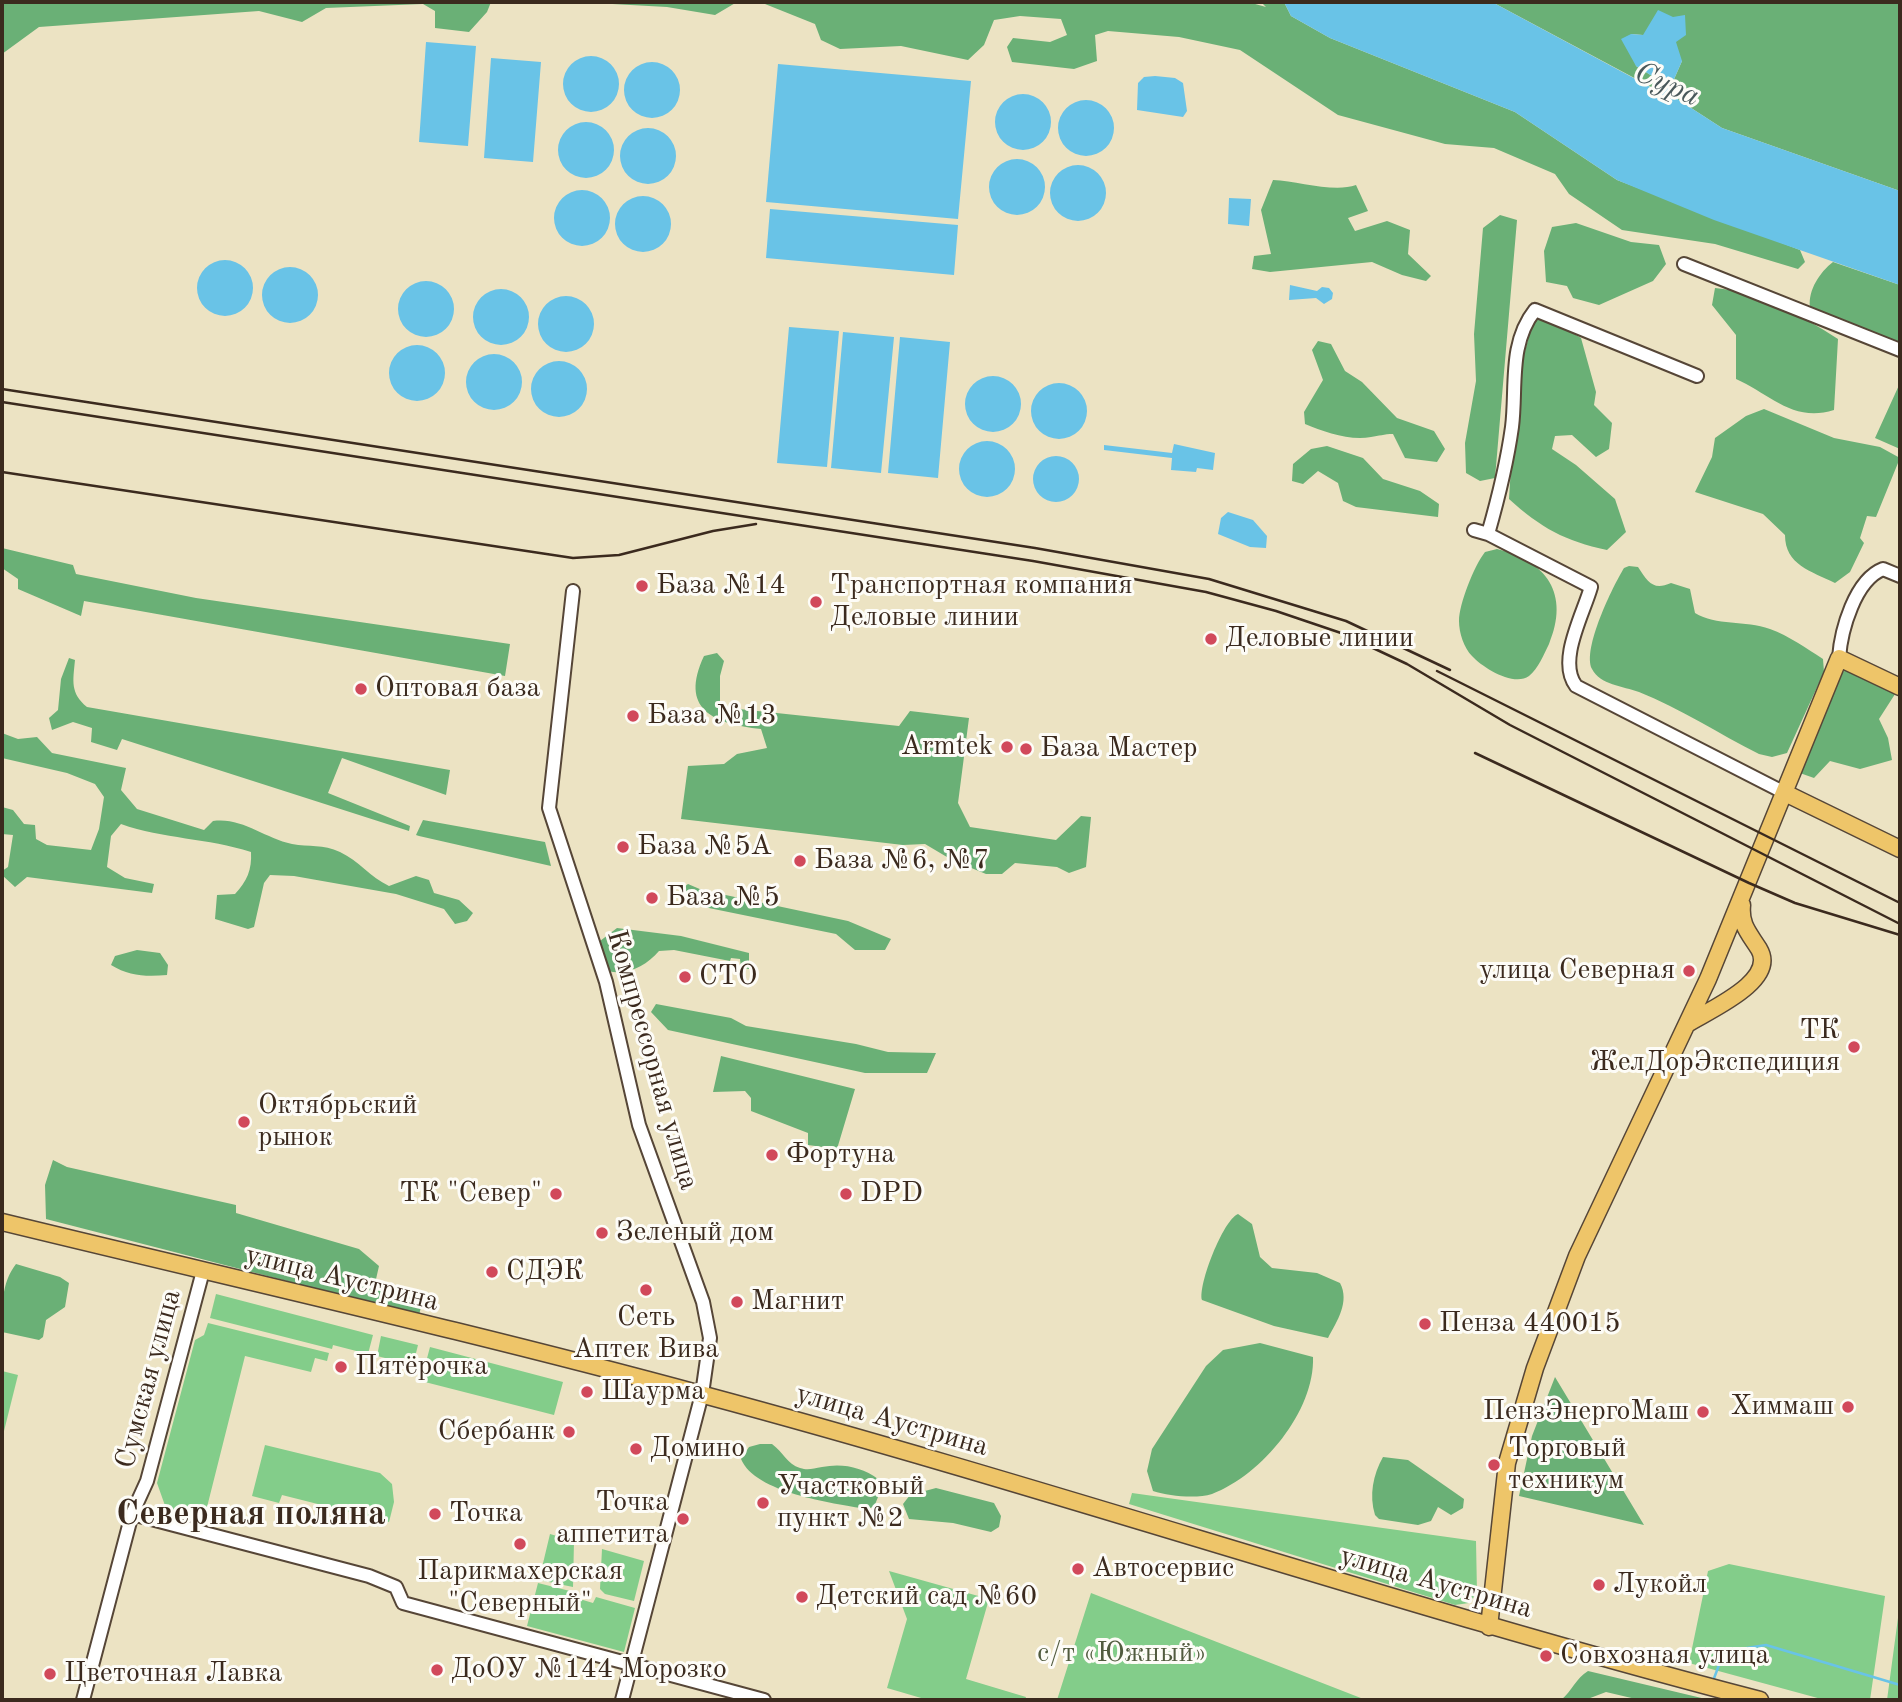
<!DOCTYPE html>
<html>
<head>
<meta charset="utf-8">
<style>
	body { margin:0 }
	#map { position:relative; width:1902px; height:1702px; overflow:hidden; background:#ece3c3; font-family:"Old Standard TT",serif }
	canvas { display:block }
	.frame { position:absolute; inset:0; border:4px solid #3b2a1e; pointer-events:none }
</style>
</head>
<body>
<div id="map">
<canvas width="1902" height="1702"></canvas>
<div class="frame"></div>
</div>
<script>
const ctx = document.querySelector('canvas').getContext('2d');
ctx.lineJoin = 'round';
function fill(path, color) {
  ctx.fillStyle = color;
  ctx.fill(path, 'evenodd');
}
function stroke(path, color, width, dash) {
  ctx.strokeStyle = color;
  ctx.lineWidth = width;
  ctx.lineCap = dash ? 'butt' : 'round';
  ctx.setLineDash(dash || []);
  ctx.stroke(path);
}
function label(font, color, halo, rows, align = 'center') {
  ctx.font = font + ' "Old Standard TT",serif';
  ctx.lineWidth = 6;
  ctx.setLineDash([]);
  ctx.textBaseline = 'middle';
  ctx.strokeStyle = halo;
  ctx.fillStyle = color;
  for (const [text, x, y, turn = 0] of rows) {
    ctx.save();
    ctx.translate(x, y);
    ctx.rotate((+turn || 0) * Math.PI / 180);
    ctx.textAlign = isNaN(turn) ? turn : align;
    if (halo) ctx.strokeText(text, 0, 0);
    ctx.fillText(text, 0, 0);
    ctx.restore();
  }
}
fill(new Path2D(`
	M 216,1294 L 373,1335 L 368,1354 L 333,1345 L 332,1349 L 210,1318 Z
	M 208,1323 L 329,1353 L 327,1361 L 315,1358 L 311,1372 L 245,1356 L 203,1523 L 168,1514 L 157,1483 L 195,1340 L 204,1335 Z
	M 381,1336 L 418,1345 L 413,1365 L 377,1356 Z
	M 430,1347 L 563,1382 L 554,1415 L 421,1381 Z
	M 2,1371 L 18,1375 L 2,1439 Z
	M 265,1445 L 380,1473 L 392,1484 L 394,1502 L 389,1522 L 282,1495 L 279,1503 L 252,1496 Z
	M 1132,1493 L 1476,1541 L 1477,1593 L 1469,1603 L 1455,1605 L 1129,1504 Z
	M 550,1534 L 574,1541 L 573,1587 L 539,1580 Z
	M 602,1549 L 644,1561 L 634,1601 L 605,1594 L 600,1589 Z
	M 1729,1564 L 1885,1596 L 1870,1700 L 1825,1700 L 1689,1663 L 1708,1571 Z
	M 889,1571 L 989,1599 L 966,1679 L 1026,1697 L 1025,1700 L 928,1700 L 887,1688 L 907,1619 Z
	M 538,1583 L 574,1592 L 573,1597 L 593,1603 L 596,1597 L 635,1608 L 624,1652 L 527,1626 Z
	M 1091,1593 L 1366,1700 L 1057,1700 Z
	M 1900,1603 L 1900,1700 L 1887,1700 Z`), '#83cd8a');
fill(new Path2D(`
	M 2,2 L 491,2 L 487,12 L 469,32 L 435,28 L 435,11 L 423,4 L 326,8 L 302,22 L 259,11 L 39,27 L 2,54 Z
	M 576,2 L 737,2 L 715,15 L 667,7 Z
	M 760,2 L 1248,2 L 1266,7 L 1261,2 L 1284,2 L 1291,16 L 1330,38 L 1515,112 L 1617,180 L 1800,250 L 1805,262 L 1798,269 L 1715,244 L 1622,230 L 1569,194 L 1555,174 L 1494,148 L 1445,144 L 1338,115 L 1240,50 L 1179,37 L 1108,31 L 1095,35 L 1097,61 L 1074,69 L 1012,62 L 1007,47 L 1013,38 L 1050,42 L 1067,35 L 1061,19 L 1020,16 L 994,20 L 984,45 L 968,60 L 901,46 L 840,49 L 821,40 L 815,24 Z
	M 1492,2 L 1900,2 L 1900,191 L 1722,128 L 1668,93 L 1682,61 L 1643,35 L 1631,34 L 1636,66 L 1657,79 L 1655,89 Z
	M 1273,180 C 1298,181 1334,193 1356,185 L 1368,211 L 1348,218 L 1355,231 L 1387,221 L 1410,230 L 1408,254 L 1431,276 L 1426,281 L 1402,275 L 1372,262 L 1270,272 L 1252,269 L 1254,256 L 1271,254 L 1261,210 Z
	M 1500,215 L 1517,220 L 1495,478 L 1480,481 L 1466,473 L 1465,443 L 1476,381 L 1474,334 L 1483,228 Z
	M 1576,223 L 1631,242 L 1659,245 L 1666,264 L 1653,281 L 1599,305 L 1573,298 L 1567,286 L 1546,282 L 1544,251 L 1552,227 Z
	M 1833,262 L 1900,285 L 1900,347 L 1856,331 L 1810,307 C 1808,290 1820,272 1833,262 Z
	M 1715,288 C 1759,292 1801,315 1838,339 L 1834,410 C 1793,423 1770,394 1736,379 L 1736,335 L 1712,305 Z
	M 1548,318 L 1581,338 L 1596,392 L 1594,405 L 1612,423 L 1609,449 L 1596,457 L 1572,435 L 1555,436 L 1552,449 L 1576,465 L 1615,499 L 1626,532 L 1607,550 C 1565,541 1541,528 1509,499 L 1516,385 L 1533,321 Z
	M 1318,341 L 1331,344 L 1345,371 L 1362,382 L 1397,418 L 1434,431 L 1445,449 L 1437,462 L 1405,458 L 1393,434 C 1384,434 1379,436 1371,437 C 1350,441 1324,432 1305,424 L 1304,412 L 1323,380 L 1312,350 Z
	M 1900,383 L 1900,449 L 1875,438 Z
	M 1764,409 L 1834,438 L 1880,447 L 1900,458 L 1876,517 L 1867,516 L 1860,538 L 1864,543 L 1850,572 L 1835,583 C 1811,571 1785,565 1785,535 L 1763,514 L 1695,492 L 1712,457 L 1715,438 L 1746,416 Z
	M 1327,446 L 1363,458 L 1383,479 L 1420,491 L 1439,504 L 1438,517 L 1356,507 L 1343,501 L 1338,483 L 1318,471 L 1303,484 L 1292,481 L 1293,464 L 1311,449 Z
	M 2,548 L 73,565 L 76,574 L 196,598 L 510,644 L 505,676 L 84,601 L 81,616 L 18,589 L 18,579 L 2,568 Z
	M 1497,549 C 1547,561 1570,594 1549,644 C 1544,654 1538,669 1529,676 C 1514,687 1483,668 1472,656 C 1464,648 1459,633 1459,621 C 1459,604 1474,566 1485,552 Z
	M 1629,566 L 1638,567 C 1648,582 1653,591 1671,583 L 1690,589 L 1695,613 C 1716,626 1745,620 1770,629 C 1789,636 1806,648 1823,659 L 1824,672 L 1787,753 L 1772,757 L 1759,754 C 1719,734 1680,708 1639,692 C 1623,686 1600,685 1592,669 C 1582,649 1613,586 1624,568 Z
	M 717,653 L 724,661 L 720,676 L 720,707 L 899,726 L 910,711 L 969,718 L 958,803 L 970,827 L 1056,840 L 1081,816 L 1091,817 L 1086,867 L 1069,873 L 1057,867 L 1015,863 L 1002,874 L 986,874 L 952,860 L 925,844 L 903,845 L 681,819 L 688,766 L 724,764 L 737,754 L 767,748 L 761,729 C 713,724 679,709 704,656 Z
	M 69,658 L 75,660 C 73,681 70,693 87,707 L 450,770 L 446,795 L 342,758 L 328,793 L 410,826 L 409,831 L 122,739 L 117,750 L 91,742 L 92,728 L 73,722 L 52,730 L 49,718 L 58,710 L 61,679 Z
	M 1857,669 L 1897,691 L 1879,719 L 1888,738 L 1892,760 L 1860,769 L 1830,761 L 1814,778 L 1797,772 L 1839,672 Z
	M 2,733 L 18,739 L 37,737 L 52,753 L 126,768 L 121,790 L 137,809 L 204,830 L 213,821 C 242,817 264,838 292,844 C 309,847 323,844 340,852 C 359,861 370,877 389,886 L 416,876 L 429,880 L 434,893 L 459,900 L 473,913 L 467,921 L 455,924 L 444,909 L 396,894 L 294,876 L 270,875 L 264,883 L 254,927 L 248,929 L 215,919 L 217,895 L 235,894 C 247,881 252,870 251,852 C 208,838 163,839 121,824 L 111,836 L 107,867 L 125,878 L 154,884 L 152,893 L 27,877 L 15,887 L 2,875 L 2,871 L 8,867 L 13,835 L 2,834 L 2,807 L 13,810 L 24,824 L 35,825 L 36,839 L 47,845 L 91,850 L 99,829 L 104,797 L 95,784 L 67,773 L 2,758 Z
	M 423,820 L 545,842 L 551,866 L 419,836 L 416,835 Z
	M 688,884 L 702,890 L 848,921 L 891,939 L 885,950 L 855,950 L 836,934 L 699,906 L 697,894 L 680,890 Z
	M 617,928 L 681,936 L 749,953 L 749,969 L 741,968 L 740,959 L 731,958 L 730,961 L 674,950 L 659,951 C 646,966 627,976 608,971 L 600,941 Z
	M 137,950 L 160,953 L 168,965 L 167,975 C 146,977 129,976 111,965 L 115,956 Z
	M 656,1004 L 731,1018 L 746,1026 L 856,1044 L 888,1052 L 936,1053 L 927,1073 L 865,1073 L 668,1030 L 651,1012 Z
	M 721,1056 L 855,1089 L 837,1149 L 808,1145 L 808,1133 L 751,1111 L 751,1098 L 745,1091 L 713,1092 Z
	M 53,1160 L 67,1167 L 236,1205 L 236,1213 L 359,1249 L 379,1266 L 374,1288 L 423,1299 L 419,1315 L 46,1219 L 45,1185 Z
	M 1238,1214 L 1252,1224 L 1260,1257 L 1272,1268 L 1317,1273 L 1340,1283 C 1350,1302 1337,1321 1328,1338 L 1274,1326 L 1202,1300 C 1198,1285 1223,1220 1238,1214 Z
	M 16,1264 L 60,1277 L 69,1283 L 65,1307 L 46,1320 L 43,1337 L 39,1340 L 2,1332 C 2,1308 1,1283 16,1264 Z
	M 1260,1343 L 1313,1357 C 1315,1411 1262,1475 1212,1494 C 1196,1499 1169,1496 1153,1491 L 1147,1471 L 1152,1449 L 1206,1366 L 1223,1350 Z
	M 1555,1377 L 1644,1525 L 1519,1496 L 1532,1436 Z
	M 760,1444 L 772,1444 C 783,1452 787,1464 800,1468 C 809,1471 813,1468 822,1467 C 842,1463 862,1467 878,1479 L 878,1497 L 874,1507 L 866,1509 C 832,1503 755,1493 741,1459 L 749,1447 Z
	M 1383,1457 L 1408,1460 L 1464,1499 L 1463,1508 L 1451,1515 L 1438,1507 L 1431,1521 L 1418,1525 L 1379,1519 L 1375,1515 C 1369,1495 1373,1475 1383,1457 Z
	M 936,1488 L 994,1503 L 1001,1516 L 999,1527 L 991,1532 L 953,1523 L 909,1519 L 903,1504 L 910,1495 Z
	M 1588,1671 L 1710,1700 L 1640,1700 L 1606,1692 L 1585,1700 L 1561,1700 C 1572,1691 1576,1678 1588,1671 Z`), '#6ab076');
fill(new Path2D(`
	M 1284,2 L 1492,2 L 1654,89 L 1657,79 L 1636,66 L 1621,39 L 1631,34 L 1643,35 L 1658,10 L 1673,17 L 1685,15 L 1686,35 L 1676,42 L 1682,61 L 1668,93 L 1722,128 L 1900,191 L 1900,285 L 1714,220 L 1617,180 L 1515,112 L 1330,38 L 1291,16 Z
	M 426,42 L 476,46 L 468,146 L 419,142 Z
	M563 84a28 28 0 1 1 56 0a28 28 0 1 1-56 0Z
	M 491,58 L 541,62 L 533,162 L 484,158 Z
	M624 90a28 28 0 1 1 56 0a28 28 0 1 1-56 0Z
	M 778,64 L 971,81 L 958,219 L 766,202 Z
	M 1155,76 L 1175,78 L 1183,83 L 1187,111 L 1183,117 L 1137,110 L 1138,83 L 1144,77 Z
	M995 122a28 28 0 1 1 56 0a28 28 0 1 1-56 0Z
	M1058 128a28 28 0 1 1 56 0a28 28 0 1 1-56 0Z
	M558 150a28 28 0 1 1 56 0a28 28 0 1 1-56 0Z
	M620 156a28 28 0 1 1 56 0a28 28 0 1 1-56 0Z
	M989 187a28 28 0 1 1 56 0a28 28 0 1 1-56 0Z
	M1050 193a28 28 0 1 1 56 0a28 28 0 1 1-56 0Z
	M554 218a28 28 0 1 1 56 0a28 28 0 1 1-56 0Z
	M615 224a28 28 0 1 1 56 0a28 28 0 1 1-56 0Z
	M 1229,198 L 1251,199 L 1249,226 L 1228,224 Z
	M 770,209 L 958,225 L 954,275 L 766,258 Z
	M197 288a28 28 0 1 1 56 0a28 28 0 1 1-56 0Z
	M262 295a28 28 0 1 1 56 0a28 28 0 1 1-56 0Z
	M398 309a28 28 0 1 1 56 0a28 28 0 1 1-56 0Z
	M 1290,285 L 1317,291 L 1322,287 L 1329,288 L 1333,293 L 1332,299 L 1324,304 L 1316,298 L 1289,300 Z
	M473 317a28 28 0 1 1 56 0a28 28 0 1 1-56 0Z
	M538 324a28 28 0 1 1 56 0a28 28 0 1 1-56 0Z
	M 789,327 L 839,331 L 827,467 L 777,463 Z
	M 843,332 L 894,337 L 881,473 L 831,468 Z
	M 900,337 L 950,342 L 938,478 L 888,473 Z
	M389 373a28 28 0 1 1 56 0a28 28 0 1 1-56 0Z
	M466 382a28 28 0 1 1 56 0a28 28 0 1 1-56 0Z
	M531 389a28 28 0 1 1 56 0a28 28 0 1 1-56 0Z
	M965 404a28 28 0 1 1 56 0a28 28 0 1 1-56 0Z
	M1031 411a28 28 0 1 1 56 0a28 28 0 1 1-56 0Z
	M959 469a28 28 0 1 1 56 0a28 28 0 1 1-56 0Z
	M 1174,444 L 1215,453 L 1213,470 L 1197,468 L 1196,472 L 1171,470 L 1172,458 L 1104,450 L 1104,445 L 1172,453 Z
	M1033 479a23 23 0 1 1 46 0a23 23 0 1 1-46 0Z
	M 1228,512 L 1253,520 L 1267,536 L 1266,548 L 1250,547 L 1218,534 L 1221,518 Z`), '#69c3e7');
stroke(new Path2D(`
	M 1713,1681 L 1719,1665 L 1734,1650 L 1766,1645 L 1900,1685`), '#69c3e7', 2.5);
const minor = new Path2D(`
	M 1684,264 L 1900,350
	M 1474,530 L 1488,534 L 1591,587 C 1583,615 1557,661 1576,686 L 1785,793
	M 1488,534 C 1498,499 1507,463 1512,427 C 1517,388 1508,344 1535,310 L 1697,376
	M 573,591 L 549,808 L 606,982 L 639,1125 L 703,1302 L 710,1338 L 702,1394 L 622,1700
	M 1839,658 C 1841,630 1855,580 1883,569 L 1900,576
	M 132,1514 L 369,1576 L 396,1587 L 403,1603 L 764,1700
	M 83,1700 L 132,1514 L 147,1481 L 203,1271`);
const major = new Path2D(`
	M 1785,793 L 1900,849
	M 1687,1024 C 1709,1010 1778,981 1759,949 C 1749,933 1740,925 1742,905
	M 2,1222 C 236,1279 472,1332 704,1395 C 1058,1490 1405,1608 1760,1700
	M 1489,1627 L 1507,1463 L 1535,1368 L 1577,1256 L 1708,979 L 1839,658 L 1900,687`);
stroke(minor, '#564637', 16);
stroke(major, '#564637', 19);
stroke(minor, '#fff', 12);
stroke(major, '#eec569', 16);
stroke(new Path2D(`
	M 2,389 L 1035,548 L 1209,579 L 1346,621 L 1450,670
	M 2,402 L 1033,561 L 1206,592 L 1276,611 L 1341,633 L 1407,664 L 1510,725 L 1900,924
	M 2,472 L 573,558 L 619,555 L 713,531 L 756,524
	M 1437,671 L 1900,903
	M 1475,753 L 1749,883 L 1795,903 L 1900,935`), '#3b2a1e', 2.5);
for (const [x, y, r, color] of [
	[642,586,7,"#d1495b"],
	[816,602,7,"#d1495b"],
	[1211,639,7,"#d1495b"],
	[361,689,7,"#d1495b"],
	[633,716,7,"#d1495b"],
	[1007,747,7,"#d1495b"],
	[1026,749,7,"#d1495b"],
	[623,847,7,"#d1495b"],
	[800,861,7,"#d1495b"],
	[652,898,7,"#d1495b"],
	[1689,971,7,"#d1495b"],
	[685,977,7,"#d1495b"],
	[1854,1047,7,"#d1495b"],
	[244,1122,7,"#d1495b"],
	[772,1155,7,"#d1495b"],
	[556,1194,7,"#d1495b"],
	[846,1194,7,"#d1495b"],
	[602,1233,7,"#d1495b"],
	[492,1272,7,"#d1495b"],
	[646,1290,7,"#d1495b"],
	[737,1302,7,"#d1495b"],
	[1425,1324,7,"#d1495b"],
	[341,1367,7,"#d1495b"],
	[587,1392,7,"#d1495b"],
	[1848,1407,7,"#d1495b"],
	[1703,1412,7,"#d1495b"],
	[569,1432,7,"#d1495b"],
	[636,1449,7,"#d1495b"],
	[1494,1465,7,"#d1495b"],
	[763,1503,7,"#d1495b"],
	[435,1514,7,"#d1495b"],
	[683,1519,7,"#d1495b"],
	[520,1544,7,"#d1495b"],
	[1078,1569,7,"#d1495b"],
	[1599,1585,7,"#d1495b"],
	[802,1597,7,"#d1495b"],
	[1546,1656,7,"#d1495b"],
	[437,1670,7,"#d1495b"],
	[50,1674,7,"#d1495b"]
]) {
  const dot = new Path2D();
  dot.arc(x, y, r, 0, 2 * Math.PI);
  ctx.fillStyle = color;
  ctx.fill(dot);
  stroke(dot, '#fdfcf7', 2.5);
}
label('28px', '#3b2a1e', '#fdfcf7', [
	["База №14",656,586],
	["Транспортная компания",830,586],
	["Деловые линии",830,618],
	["Деловые линии",1225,639],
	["Оптовая база",375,689],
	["База №13",647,716],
	["Armtek",993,747,"right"],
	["База Мастер",1040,749],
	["База №5А",637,847],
	["База №6, №7",814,861],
	["База №5",666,898],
	["улица Северная",1675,971,"right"],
	["СТО",699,977],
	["ТК",1840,1031,"right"],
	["ЖелДорЭкспедиция",1840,1063,"right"],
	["Октябрьский",258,1106],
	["рынок",258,1138],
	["Фортуна",786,1155],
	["ТК \"Север\"",542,1194,"right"],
	["DPD",860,1194],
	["Зеленый дом",616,1233],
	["СДЭК",506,1272],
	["Магнит",751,1302],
	["Сеть",646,1318,"center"],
	["Аптек Вива",646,1350,"center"],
	["Пенза 440015",1439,1324],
	["Пятёрочка",355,1367],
	["Шаурма",601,1392],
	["Химмаш",1834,1407,"right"],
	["ПензЭнергоМаш",1689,1412,"right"],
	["Сбербанк",555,1432,"right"],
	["Домино",650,1449],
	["Торговый",1508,1449],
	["техникум",1508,1481],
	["Участковый",777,1487],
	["пункт №2",777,1519],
	["Точка",669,1503,"right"],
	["аппетита",669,1535,"right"],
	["Точка",449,1514],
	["Автосервис",1092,1569],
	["Парикмахерская",520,1572,"center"],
	["\"Северный\"",520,1604,"center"],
	["Лукойл",1613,1585],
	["Детский сад №60",816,1597],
	["Совхозная улица",1560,1656],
	["ДоОУ №144 Морозко",451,1670],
	["Цветочная Лавка",64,1674]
], 'left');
label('28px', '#3b2a1e', '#fdfcf7', [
	["Компрессорная улица",652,1060,74],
	["улица Аустрина",342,1279,14],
	["Сумская улица",149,1379,-75],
	["улица Аустрина",892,1421,16],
	["улица Аустрина",1436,1583,16]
]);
label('28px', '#515b3e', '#fdfcf7', [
	["с/т «Южный»",1122,1654]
]);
label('italic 30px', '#49585a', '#fdfcf7', [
	["Сура",1667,85,24]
]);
label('bold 35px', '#3b2a1e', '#fdfcf7', [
	["Северная поляна",251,1515]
]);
</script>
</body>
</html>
